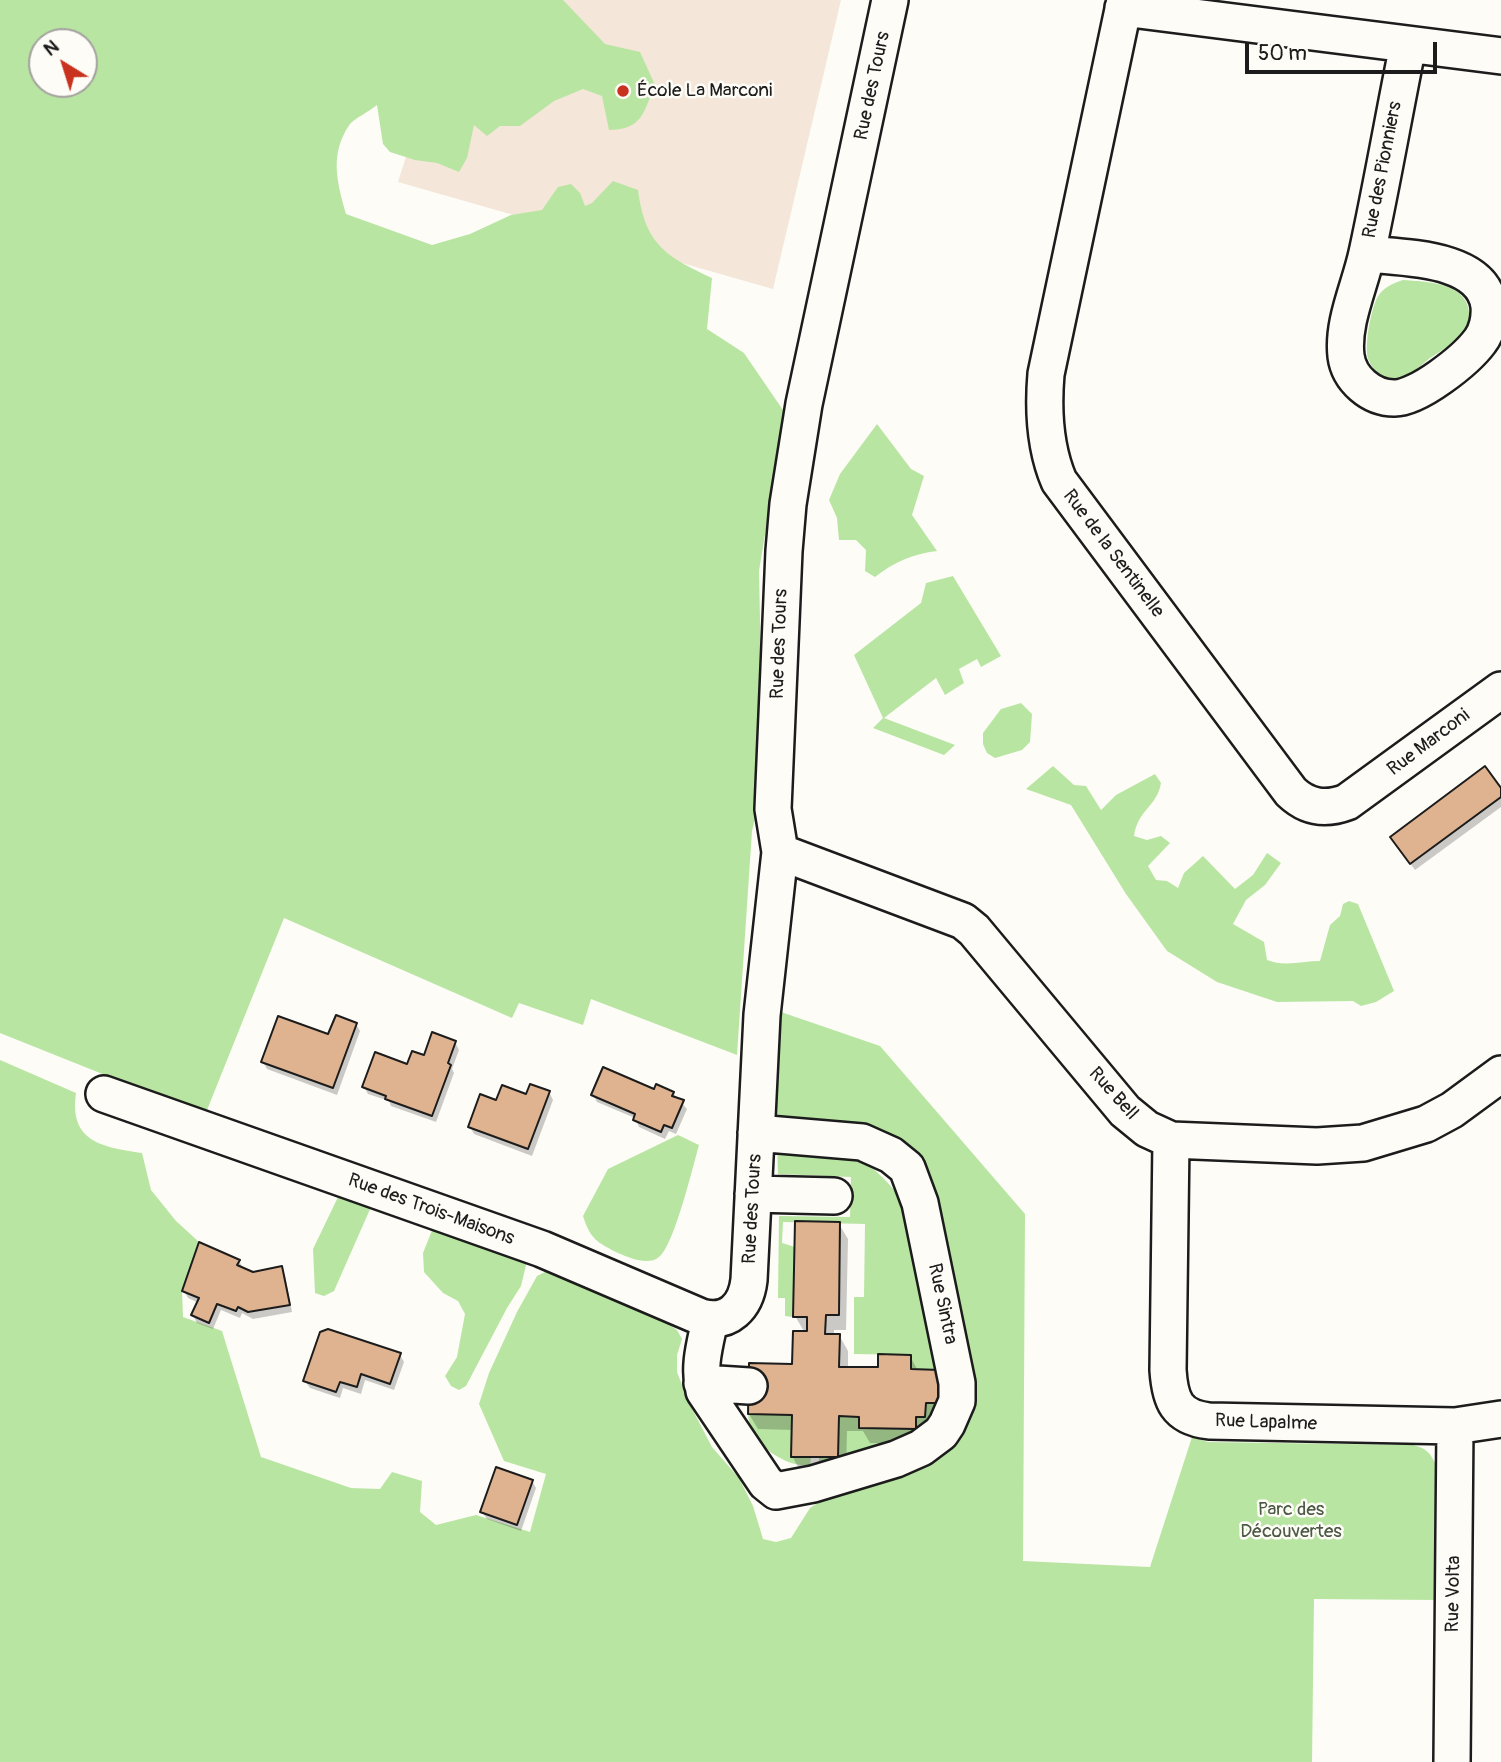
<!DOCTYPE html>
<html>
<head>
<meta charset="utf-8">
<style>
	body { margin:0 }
	#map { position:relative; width:1501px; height:1762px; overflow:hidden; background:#fdfcf7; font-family:Pangolin,sans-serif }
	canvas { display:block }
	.north { position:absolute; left:28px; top:28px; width:70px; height:70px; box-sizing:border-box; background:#fdfcf7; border:2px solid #a3a29f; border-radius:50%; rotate:322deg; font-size:19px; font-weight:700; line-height:28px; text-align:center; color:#1c1c1c }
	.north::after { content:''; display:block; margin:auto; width:24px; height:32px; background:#c8321e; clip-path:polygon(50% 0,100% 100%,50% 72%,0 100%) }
	.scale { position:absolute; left:1245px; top:42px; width:192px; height:32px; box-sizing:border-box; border:4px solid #1c1c1c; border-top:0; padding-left:9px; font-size:21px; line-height:24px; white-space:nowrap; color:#1c1c1c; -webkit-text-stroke:5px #fdfcf7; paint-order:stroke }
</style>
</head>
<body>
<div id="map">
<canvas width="1501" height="1762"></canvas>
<div class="north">N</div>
<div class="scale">50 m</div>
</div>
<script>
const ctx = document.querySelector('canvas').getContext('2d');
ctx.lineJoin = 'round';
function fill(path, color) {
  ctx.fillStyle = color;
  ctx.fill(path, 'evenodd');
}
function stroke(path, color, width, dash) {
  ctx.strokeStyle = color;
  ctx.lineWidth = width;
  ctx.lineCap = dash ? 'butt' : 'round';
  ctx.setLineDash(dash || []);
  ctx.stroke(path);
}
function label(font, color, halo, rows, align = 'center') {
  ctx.font = font + ' Pangolin,sans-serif';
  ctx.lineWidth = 5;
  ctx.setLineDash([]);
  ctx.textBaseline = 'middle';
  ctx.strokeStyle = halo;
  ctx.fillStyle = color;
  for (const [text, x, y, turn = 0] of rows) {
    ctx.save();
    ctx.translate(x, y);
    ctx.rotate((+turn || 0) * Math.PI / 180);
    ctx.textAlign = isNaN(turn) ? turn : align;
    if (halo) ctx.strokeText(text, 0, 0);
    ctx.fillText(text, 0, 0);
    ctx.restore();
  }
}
fill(new Path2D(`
	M 456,0 L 841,0 L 773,289 L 398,182 Z`), '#f4e6d8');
fill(new Path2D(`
	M 0,0 L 563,0 L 605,44 L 640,52 L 655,85 C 643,113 643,129 609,130 L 602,96 L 583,89 L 554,101 L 520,126 L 500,126 L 487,136 L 474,125 L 467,158 L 459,172 L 437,163 L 415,160 L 390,152 L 383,144 L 377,105 C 370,111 354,119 350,124 C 329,154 337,182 346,214 L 432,245 L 470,234 L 511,215 L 542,210 L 558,187 L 571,184 L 580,193 L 585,206 L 592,203 L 613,181 L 638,190 C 645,244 665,256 712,278 L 707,329 L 744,353 L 785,413 L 759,571 L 761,670 L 758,806 L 752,831 L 737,1055 L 591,999 L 583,1025 L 519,1003 L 512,1018 L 284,918 L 205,1115 L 0,1033 ZM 42,42 L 84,42 L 84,84 L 42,84 Z
	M 1403,280 C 1426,282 1465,282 1469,311 C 1470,321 1466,329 1460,336 C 1453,345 1440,351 1430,358 C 1420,366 1407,379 1393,379 C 1382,378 1373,370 1369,361 C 1363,349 1371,310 1377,298 C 1382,288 1393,283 1403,280 Z
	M 877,424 L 911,469 L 924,476 L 912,515 L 937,551 C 913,554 894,562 875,577 L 865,571 L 866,550 L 856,540 L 839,540 L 837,518 L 829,500 L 840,474 Z
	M 953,576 L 1001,656 L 981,667 L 977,659 L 959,669 L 964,683 L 945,695 L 936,678 L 884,718 L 955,745 L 944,755 L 873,728 L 883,718 L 854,655 L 921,603 L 926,583 Z
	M 1021,703 L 1032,714 L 1030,742 L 1022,750 L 995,758 L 987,753 L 983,744 L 983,733 L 1001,709 Z
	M 1053,766 L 1074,785 L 1086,786 L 1101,810 L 1116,795 L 1155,774 L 1161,783 C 1157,807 1138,809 1134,836 L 1147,840 L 1161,836 L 1170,843 L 1148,866 L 1156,880 L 1167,881 L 1178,888 L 1184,873 L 1203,856 L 1235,889 L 1253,875 L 1267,853 L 1281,863 L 1265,885 L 1246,900 L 1233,924 L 1264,942 L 1267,960 C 1284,967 1302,961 1320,961 L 1330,925 L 1340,916 L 1343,904 L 1349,901 L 1358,904 L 1394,991 L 1376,1002 L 1361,1006 L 1353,1001 L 1277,1002 L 1217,982 L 1167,951 L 1126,894 L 1071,805 L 1026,789 Z
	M 781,1012 L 880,1046 L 1025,1214 L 1023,1561 L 1150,1567 L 1192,1437 L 1208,1442 L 1413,1445 C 1425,1448 1430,1452 1435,1463 L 1435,1600 L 1314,1599 L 1312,1762 L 0,1762 L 0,1060 L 76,1093 C 69,1142 102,1147 142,1153 L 151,1190 L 176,1221 L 199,1242 L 182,1291 L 183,1317 L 222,1331 L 261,1457 L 351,1488 L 380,1489 L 392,1472 L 422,1481 L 420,1512 L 436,1525 L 476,1515 L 530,1532 L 546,1474 L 504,1461 L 479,1404 L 489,1373 L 517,1312 L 537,1276 L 551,1269 L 648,1310 L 677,1330 L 682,1339 L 677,1355 L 677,1372 L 690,1405 L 712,1447 L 739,1478 L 753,1506 L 763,1539 L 776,1542 L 791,1538 L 810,1508 L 827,1497 L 954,1436 L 923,1177 L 779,1120 L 775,1113 Z
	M 678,1135 L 699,1145 C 693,1166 674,1246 659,1257 C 648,1266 630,1258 618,1253 C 598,1243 590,1239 583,1216 L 608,1169 Z
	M 777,1145 C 798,1148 829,1148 848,1154 C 872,1162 890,1185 906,1204 L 948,1396 L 921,1438 L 819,1465 L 819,1457 L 838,1457 L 839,1416 L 925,1417 L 926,1403 L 939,1403 L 940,1370 L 911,1369 L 910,1355 L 854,1354 L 854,1297 L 864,1297 L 865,1224 L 783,1222 L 782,1243 L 795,1247 L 793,1317 L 785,1316 L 785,1298 L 778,1298 L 779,1216 L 850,1217 L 851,1177 L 778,1174 Z
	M 339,1195 L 371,1207 L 334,1291 L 324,1296 L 315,1293 L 313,1249 Z
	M 433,1228 L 527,1261 L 521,1286 L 507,1308 L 466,1386 L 459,1390 L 451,1386 L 445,1376 L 457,1357 L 465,1314 L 458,1301 L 443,1293 L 424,1272 L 423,1253 Z
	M 748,1414 L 792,1415 L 791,1456 L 811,1457 L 810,1465 C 790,1468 761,1450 752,1431 C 749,1427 749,1420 748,1414 Z`), '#b9e5a2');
fill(new Path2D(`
	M 1501,791 L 1501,807 L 1415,870 L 1396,844 Z
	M 356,1024 L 360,1031 L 337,1095 L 267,1069 L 263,1062 Z
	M 455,1042 L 459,1050 L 452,1069 L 454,1073 L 436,1122 L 391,1106 L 389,1101 L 368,1094 L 364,1087 Z
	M 655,1091 L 673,1093 L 687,1109 L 676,1134 L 669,1131 L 665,1139 L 639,1127 L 635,1118 L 597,1102 L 593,1095 Z
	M 549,1092 L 553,1100 L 532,1156 L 474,1134 L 470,1127 L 498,1102 Z
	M 839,1224 L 848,1239 L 846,1330 L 834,1330 L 834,1335 L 839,1335 L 848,1351 L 848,1368 L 880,1369 L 910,1356 L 918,1371 L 948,1387 L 923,1443 L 870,1443 L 863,1431 L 847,1431 L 846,1472 L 801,1472 L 792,1456 L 793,1430 L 758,1429 L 749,1414 L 794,1366 L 805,1333 L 795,1316 Z
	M 239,1261 L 243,1268 L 253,1274 L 281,1268 L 285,1275 L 292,1312 L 253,1319 L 242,1313 L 240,1318 L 221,1310 L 213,1329 L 197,1323 L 193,1315 L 199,1303 L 188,1298 L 184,1291 Z
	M 400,1355 L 404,1362 L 394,1390 L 365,1380 L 361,1394 L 343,1388 L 340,1398 L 310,1388 L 305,1381 Z
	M 532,1481 L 536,1488 L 521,1531 L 487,1519 L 482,1512 Z`), '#0003');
const building = new Path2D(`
	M 1485,766 L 1501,788 L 1501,797 L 1410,864 L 1390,837 Z
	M 336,1015 L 357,1023 L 333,1088 L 261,1062 L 278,1016 L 328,1034 Z
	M 432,1032 L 456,1041 L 448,1063 L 451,1065 L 432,1116 L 385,1099 L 386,1096 L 362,1087 L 375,1052 L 407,1064 L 412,1051 L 424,1055 Z
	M 603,1067 L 654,1089 L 656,1084 L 674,1092 L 672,1096 L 684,1100 L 672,1128 L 664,1125 L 661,1132 L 633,1120 L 635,1114 L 591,1095 Z
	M 530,1084 L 550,1091 L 528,1149 L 468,1127 L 480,1094 L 496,1100 L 502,1085 L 526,1094 Z
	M 795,1221 L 840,1222 L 839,1315 L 826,1315 L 825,1334 L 840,1334 L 839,1367 L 878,1367 L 878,1354 L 911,1355 L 911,1369 L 940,1370 L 939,1403 L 926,1403 L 925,1417 L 916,1417 L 916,1429 L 859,1428 L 859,1417 L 839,1416 L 838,1457 L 791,1457 L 792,1415 L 748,1414 L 749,1363 L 792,1364 L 793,1331 L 807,1331 L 807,1317 L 793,1317 Z
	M 199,1242 L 240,1260 L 237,1265 L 253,1272 L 282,1266 L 290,1305 L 248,1312 L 238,1307 L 236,1311 L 217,1304 L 209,1323 L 191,1315 L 199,1298 L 182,1291 Z
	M 328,1329 L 401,1353 L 390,1384 L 361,1374 L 357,1387 L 340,1382 L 336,1392 L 303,1381 L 320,1332 Z
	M 496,1467 L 533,1480 L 517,1525 L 480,1512 Z`);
fill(building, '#dfb390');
stroke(building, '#1c1c1c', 2);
const minor = new Path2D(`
	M 1125,0 L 1046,374 C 1043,409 1045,448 1059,481 L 1291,792 C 1308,808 1326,810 1347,802 L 1501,690
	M 1123,8 L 1501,56
	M 1367,254 C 1404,258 1483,257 1489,306 C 1490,318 1487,332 1480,341 C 1466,360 1417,399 1394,398 C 1371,398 1349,379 1346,356 C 1342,322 1360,286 1367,253 C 1382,184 1394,114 1408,45
	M 780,852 L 963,921 L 974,930 L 1125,1111 L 1147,1129 L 1171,1140 L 1317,1146 L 1363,1143 L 1426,1124 L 1452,1110 L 1501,1074
	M 104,1094 L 542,1249 L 701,1317 C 729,1325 746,1306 749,1280 L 762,1015 L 780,852 L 773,809 L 784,551 L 788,504 L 804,404 L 890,0
	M 1171,1140 L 1168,1370 C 1170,1400 1176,1417 1209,1421 L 1455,1426 L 1501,1419
	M 753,1194 L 834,1196
	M 710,1320 C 705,1344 698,1366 704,1391 L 766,1483 L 776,1491 L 813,1484 L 896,1459 L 921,1448 L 941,1433 L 947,1424 L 957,1401 L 957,1383 L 920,1203 L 907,1168 L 891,1155 L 862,1142 L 756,1133
	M 702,1383 L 749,1386
	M 1452,1762 L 1455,1426`);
stroke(minor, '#1c1c1c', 40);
stroke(minor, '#fdfcf7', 35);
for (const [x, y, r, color] of [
	[623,91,7,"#c8321e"]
]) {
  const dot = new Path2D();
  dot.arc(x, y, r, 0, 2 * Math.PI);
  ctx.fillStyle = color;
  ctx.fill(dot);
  stroke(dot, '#fdfcf7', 2.5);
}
label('19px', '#1c1c1c', '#fdfcf7', [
	["Rue des Tours",873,86,-78],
	["Rue des Pionniers",1383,170,-79],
	["Rue de la Sentinelle",1113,554,53],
	["Rue des Tours",780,644,-88],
	["Rue Marconi",1429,743,-37],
	["Rue Bell",1113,1094,48],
	["Rue des Tours",753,1209,-87],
	["Rue des Trois-Maisons",431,1210,20],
	["Rue Sintra",942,1304,78],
	["Rue Lapalme",1266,1423,2],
	["Rue Volta",1454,1594,-89]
]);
label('19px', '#1c1c1c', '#fdfcf7', [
	["École La Marconi",637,91]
], 'left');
label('19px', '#4b5844', '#fdfcf7', [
	["Parc des",1291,1510],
	["Découvertes",1291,1532]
]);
</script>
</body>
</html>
